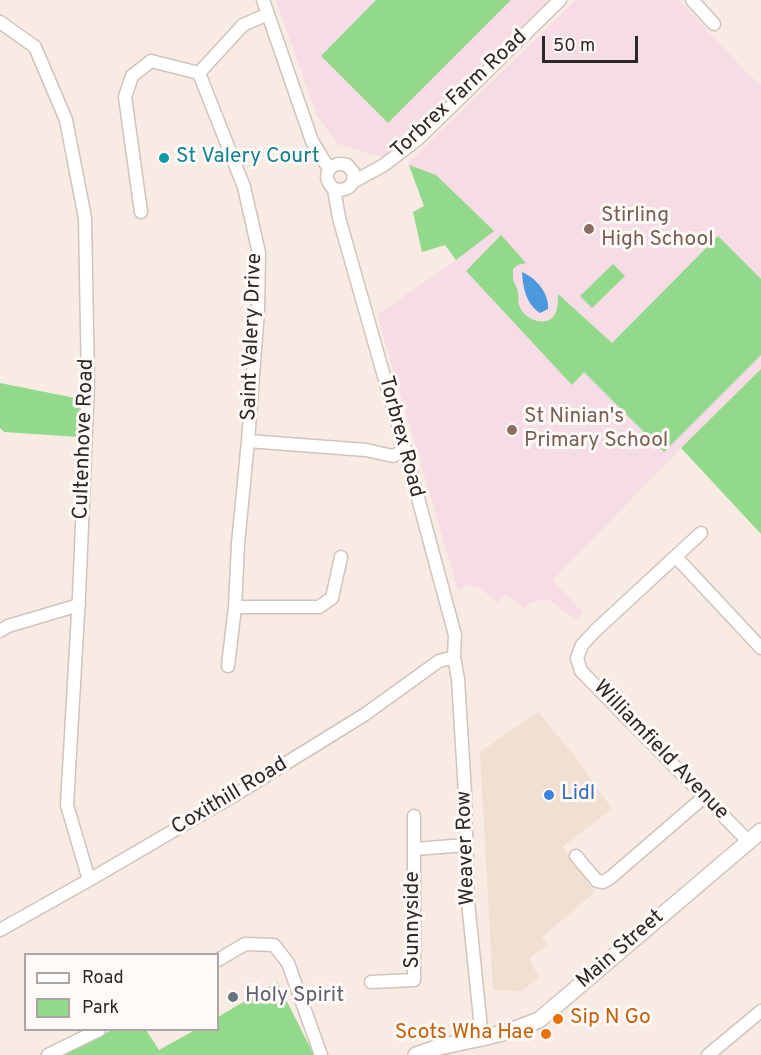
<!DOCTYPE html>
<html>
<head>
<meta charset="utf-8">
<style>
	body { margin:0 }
	#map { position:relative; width:761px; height:1055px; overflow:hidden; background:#f7ebe4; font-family:Overpass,sans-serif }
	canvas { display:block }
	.legend { position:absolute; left:24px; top:953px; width:195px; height:78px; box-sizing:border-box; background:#fffaf7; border:2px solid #aba6a3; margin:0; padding:8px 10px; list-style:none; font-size:18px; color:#2c2825 }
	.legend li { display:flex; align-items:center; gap:12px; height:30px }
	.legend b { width:30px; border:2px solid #aba6a3 }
	.scale { position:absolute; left:542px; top:36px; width:96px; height:27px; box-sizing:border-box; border:3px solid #2c2825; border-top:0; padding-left:8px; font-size:18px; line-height:21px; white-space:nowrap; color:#2c2825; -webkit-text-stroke:4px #fffaf7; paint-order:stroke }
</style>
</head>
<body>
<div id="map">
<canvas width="761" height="1055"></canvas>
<ul class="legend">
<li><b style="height:8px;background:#fff"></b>Road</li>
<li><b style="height:16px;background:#93d98c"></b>Park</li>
</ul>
<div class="scale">50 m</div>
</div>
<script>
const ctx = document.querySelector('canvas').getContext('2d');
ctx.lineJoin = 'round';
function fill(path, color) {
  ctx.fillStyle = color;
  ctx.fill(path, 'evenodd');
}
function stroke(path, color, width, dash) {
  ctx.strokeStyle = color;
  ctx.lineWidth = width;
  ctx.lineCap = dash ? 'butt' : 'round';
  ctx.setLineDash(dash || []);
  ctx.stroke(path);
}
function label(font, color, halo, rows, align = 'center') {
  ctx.font = font + ' Overpass,sans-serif';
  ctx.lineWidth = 6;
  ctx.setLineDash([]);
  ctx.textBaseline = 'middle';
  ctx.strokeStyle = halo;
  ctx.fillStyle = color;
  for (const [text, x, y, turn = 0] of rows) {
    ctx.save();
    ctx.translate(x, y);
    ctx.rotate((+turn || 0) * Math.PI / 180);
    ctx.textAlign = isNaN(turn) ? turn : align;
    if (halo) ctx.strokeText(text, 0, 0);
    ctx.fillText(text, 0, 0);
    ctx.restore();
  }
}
fill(new Path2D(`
	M 538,712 L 578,760 L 612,809 L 562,847 L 595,892 L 542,937 L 548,945 L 529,959 L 539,977 L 522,991 L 493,990 L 480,752 Z`), '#f1dfd2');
fill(new Path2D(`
	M 276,0 L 549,0 L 414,133 L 382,157 L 338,144 L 317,116 Z
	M 576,0 L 679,0 L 747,73 L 761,85 L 761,369 L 681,448 L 553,580 L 583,613 L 576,620 L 548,599 L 531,602 L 525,609 L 506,594 L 498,603 L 480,588 L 469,585 L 458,590 L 377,315 L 456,260 L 445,245 L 422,252 L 413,212 L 424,206 L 408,163 Z`), '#f6dce4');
fill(new Path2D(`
	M 376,0 L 511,0 L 388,123 L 321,56 Z
	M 409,165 L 436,175 L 494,231 L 456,260 L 445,245 L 422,252 L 413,212 L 424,206 Z
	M 501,235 L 526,263 L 518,265 L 513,269 C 513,270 513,278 513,279 C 514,284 518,288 518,293 C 519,301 517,303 522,311 C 529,321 548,327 555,314 C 558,308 558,301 558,294 L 612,343 L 718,236 L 761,279 L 761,355 L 664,452 L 584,372 L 572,385 L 466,271 Z
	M 613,264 L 625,276 L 592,308 L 580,296 Z
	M 761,369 L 761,534 L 681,448 Z
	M 0,383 L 80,399 L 79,437 L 4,432 L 0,428 Z
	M 277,982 L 314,1055 L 62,1055 L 112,1030 L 146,1030 L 159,1050 L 195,1030 L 218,1030 L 218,1017 Z`), '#93d98c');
fill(new Path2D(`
	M 522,272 C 536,278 549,293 548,309 L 540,313 C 526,304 523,288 522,272 Z`), '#4b99dc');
const minor = new Path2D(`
	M 263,0 L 312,141 L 329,169
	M 692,0 L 714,24
	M 0,22 L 35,47 L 66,120 L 85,218 L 88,383 L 79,596 L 67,805 L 89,880
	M 353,182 L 384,165 L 419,138 L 560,0
	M 334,189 C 347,192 356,185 353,172 L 347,165 C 329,160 320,177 334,189 L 339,218 L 405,450 L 455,635 L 454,657 L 458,679 L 465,793 L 468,902 L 482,1038
	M 141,212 L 125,97 L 132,76 L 151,61 L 199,73
	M 248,441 L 366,450 L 393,456 L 405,450
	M 701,533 L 596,630 L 582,645 L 577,658 L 581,671 L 748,841
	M 676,557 L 761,648
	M 235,607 L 319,607 L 332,598 L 341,557
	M 0,631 L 8,626 L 79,605
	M 228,666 L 235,607 L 238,544 L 248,441 L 258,310 L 259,253 L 244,187 L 199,73 L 243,25 L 268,14
	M 415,849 L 466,845
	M 576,856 L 597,881 L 603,882 L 610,878 L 704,797
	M 0,930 L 89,880 L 233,796 L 364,715 L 439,661 L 454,657
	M 218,960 L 245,944 L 274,945 L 288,963 L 321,1055
	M 371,982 L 414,980 L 414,816
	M 48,1055 L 99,1030
	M 708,1055 L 761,1011`);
const major = new Path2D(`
	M 416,1055 L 439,1047 L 482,1038 L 510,1031 L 539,1020 L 761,831`);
stroke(minor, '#cfc4bc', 15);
stroke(major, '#cfc4bc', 18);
stroke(minor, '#fff', 12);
stroke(major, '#fff', 15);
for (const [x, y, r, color] of [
	[164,158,6,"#0f9aa8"],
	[589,229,6,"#8d6e63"],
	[512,430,6,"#8d6e63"],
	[549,795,6,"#3f7fe0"],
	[233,997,6,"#6b7280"],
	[558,1019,6,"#e8710a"],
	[546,1034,6,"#e8710a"]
]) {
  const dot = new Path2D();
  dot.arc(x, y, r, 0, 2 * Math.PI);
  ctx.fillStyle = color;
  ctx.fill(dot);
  stroke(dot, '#fffaf7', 2);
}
label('21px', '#2c2825', '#fffaf7', [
	["Torbrex Farm Road",460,95,-43],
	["Saint Valery Drive",253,337,-88],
	["Torbrex Road",400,437,75],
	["Cultenhove Road",85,439,-88],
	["Williamfield Avenue",660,751,46],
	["Coxithill Road",230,797,-31],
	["Weaver Row",467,848,-92],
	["Sunnyside",414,920,-90],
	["Main Street",621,950,-41]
]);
label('21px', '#0d838f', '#fffaf7', [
	["St Valery Court",176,158]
], 'left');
label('21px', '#785e54', '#fffaf7', [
	["Stirling",601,217],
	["High School",601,241],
	["St Ninian's",524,418],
	["Primary School",524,442]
], 'left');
label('21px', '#366cbe', '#fffaf7', [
	["Lidl",561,795]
], 'left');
label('21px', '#5b616d', '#fffaf7', [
	["Holy Spirit",245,997]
], 'left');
label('21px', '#c56008', '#fffaf7', [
	["Sip N Go",570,1019],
	["Scots Wha Hae",534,1034,"right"]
], 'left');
</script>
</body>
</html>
